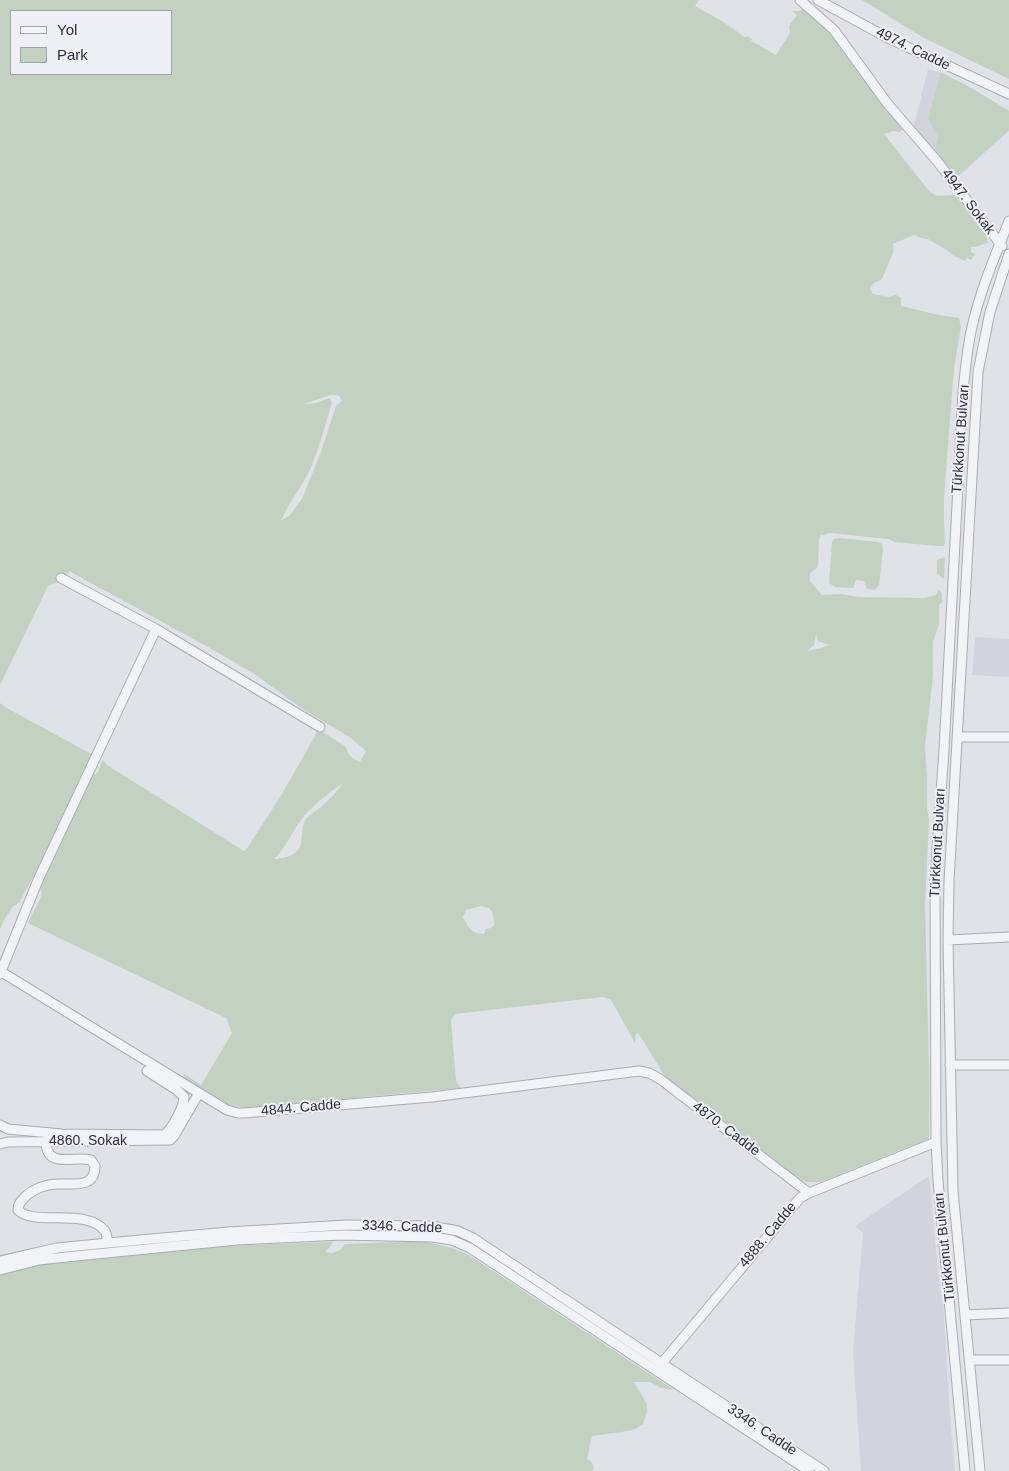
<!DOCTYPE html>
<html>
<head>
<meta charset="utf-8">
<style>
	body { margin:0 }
	#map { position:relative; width:1009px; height:1471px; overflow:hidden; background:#dfe2e7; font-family:Arial,sans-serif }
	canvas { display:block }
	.legend { position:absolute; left:10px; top:10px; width:162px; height:65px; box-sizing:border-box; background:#eef0f5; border:1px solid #9fa3ab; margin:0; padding:6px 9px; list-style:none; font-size:15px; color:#292f3d }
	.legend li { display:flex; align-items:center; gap:10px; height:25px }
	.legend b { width:25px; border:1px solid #9fa3ab }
</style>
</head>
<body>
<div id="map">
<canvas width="1009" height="1471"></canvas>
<ul class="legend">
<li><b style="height:6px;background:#f1f3f6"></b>Yol</li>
<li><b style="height:14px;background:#c3d1c1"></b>Park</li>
</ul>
</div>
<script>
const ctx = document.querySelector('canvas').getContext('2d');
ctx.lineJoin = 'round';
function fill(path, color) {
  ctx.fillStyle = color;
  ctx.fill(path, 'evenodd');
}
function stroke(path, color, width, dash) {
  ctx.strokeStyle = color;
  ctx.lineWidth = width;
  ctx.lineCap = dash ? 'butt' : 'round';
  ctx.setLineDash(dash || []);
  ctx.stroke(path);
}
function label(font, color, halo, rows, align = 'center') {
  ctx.font = font + ' Arial,sans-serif';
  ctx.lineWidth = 4;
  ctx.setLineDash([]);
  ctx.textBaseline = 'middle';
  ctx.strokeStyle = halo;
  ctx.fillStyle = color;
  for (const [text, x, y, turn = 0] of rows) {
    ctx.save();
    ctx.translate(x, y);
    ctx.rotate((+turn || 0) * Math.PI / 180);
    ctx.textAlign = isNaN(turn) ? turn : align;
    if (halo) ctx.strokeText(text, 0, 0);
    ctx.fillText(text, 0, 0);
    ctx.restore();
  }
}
fill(new Path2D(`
	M 928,69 L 945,74 L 973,89 L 1009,111 L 1009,131 L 958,177 L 935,153 L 914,126 Z
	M 975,637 L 1009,639 L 1009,677 L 972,675 Z
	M 929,1176 L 940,1290 L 943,1299 L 951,1429 L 955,1471 L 861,1471 L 853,1351 L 863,1233 L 855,1226 Z`), '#d1d4dc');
fill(new Path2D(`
	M 0,0 L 699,0 L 695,6 L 722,21 L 746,38 L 747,36 L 752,39 L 751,41 L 776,55 L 790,33 L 789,26 L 797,15 L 792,11 L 800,11 L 803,8 C 844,41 871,88 903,130 L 899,132 L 894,131 L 884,134 L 929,191 L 937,196 L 956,195 C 968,209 986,224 988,243 C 982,244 978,247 971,247 L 971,252 L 975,254 L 971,260 L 967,258 L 965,261 L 954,256 L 945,249 L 928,239 L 921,238 L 914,235 L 893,244 L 894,250 L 882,279 L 874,283 L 870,289 L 873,294 L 889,297 L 896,295 L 901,298 L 901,306 L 939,315 L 959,318 L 961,327 L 954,368 L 944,497 L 944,519 L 945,544 L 943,546 L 937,546 L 894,542 L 889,539 L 830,533 L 824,535 L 821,534 L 819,540 L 818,565 L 817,568 L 810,573 L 810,581 L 822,595 L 841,594 L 859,597 L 925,598 L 936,595 L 939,590 L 942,594 L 942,602 L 939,605 L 939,624 L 933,642 L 933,676 L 925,746 L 927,777 L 927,808 L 929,820 L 925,905 L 929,1067 L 929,1137 L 928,1139 L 821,1182 L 806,1182 L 799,1179 L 666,1078 L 639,1034 L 636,1033 L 635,1043 L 611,1000 L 603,997 L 455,1014 L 451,1020 L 456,1081 L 461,1088 L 246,1108 L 228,1105 L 183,1077 L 184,1074 L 201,1085 L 232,1033 L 226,1018 L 28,923 L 42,895 L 40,887 L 45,874 L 92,776 L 98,772 L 103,760 L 107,765 L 244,851 L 246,850 L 282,794 L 315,736 L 316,733 L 320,730 L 346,747 C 348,755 352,759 360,762 L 366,751 L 351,738 L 301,708 L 256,675 L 210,648 L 69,571 L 67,576 L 58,574 L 58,582 L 48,586 L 0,685 ZM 11,11 L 171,11 L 171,74 L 11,74 ZM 330,395 L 337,395 L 340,397 L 342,401 L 336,406 L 321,452 L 302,499 L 290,515 L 281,521 C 288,503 301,488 310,470 C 319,449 325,425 332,403 L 330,398 L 316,403 L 304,404 ZM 816,634 L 818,641 L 823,643 L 830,645 L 821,648 L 807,651 L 814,645 ZM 343,783 C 337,792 329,800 321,807 C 317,810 310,814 306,819 C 299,830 305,845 296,852 C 289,858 283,858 274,859 C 286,848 291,833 301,820 C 310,807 330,792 343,783 ZM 481,906 L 489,908 L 493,913 L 494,925 L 491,928 L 486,929 L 484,934 C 472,935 467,926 463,917 L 466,910 Z
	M 862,0 L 1009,0 L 1009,79 L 924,38 Z
	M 941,73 L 973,89 L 1009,111 L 1009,130 L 957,176 L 935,153 L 938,136 L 928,118 Z
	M 839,538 L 878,542 L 882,544 L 883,549 L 879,585 L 875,590 L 867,589 L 864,581 L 856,580 L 853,588 L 835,587 L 829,583 L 832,542 L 834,539 Z
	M 945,557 L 944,579 L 937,574 L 937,560 Z
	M 0,703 L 5,707 L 93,755 L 48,853 L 33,877 L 19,903 L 13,906 L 4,920 L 0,929 Z
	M 420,1241 C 441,1245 453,1247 472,1257 L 674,1390 L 661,1388 L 650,1382 L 634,1382 L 647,1404 L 647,1412 L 643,1424 L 635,1429 L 628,1431 L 592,1436 L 587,1459 L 591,1461 L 594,1468 L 592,1471 L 0,1471 L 0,1270 L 164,1248 L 333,1242 L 326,1252 L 332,1253 L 340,1250 L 345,1244 Z`), '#c3d1c1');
const minor = new Path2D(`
	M 800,0 L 834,30 L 887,103 L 937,161 L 1002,246
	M 818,0 L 888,38 L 1009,94
	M 61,578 L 156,629 L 320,727
	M 957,737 L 1009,737
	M 948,940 L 1009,937
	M 0,971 L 199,1093 L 227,1110 L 238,1113 L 244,1113 L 432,1097 L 639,1071 L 649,1073 L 660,1079 L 809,1193
	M 0,974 L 38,880 L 156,629
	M 950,1065 L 1009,1065
	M 0,1125 L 8,1129 L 62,1134 L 164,1135 C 172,1129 184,1107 184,1097 L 177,1090 L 147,1071
	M 46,1141 C 46,1170 74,1155 91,1160 L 95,1166 C 95,1189 73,1183 58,1184 C 46,1184 33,1189 25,1197 C 21,1201 18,1204 18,1210 C 34,1227 87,1207 105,1231 C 107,1234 107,1239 108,1243
	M 0,1144 L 8,1142 L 170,1140 L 174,1136 L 199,1093
	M 0,1261 L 57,1248 L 108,1243 L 228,1232 L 346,1225 L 431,1226 L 458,1231 L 473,1238 L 824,1471
	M 0,1270 L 39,1260 L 66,1257 L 237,1240 L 342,1235 L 432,1237 L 452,1240 L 470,1248 L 809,1471
	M 965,1315 L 1009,1313
	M 969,1360 L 1009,1360
	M 662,1363 L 800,1198 L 809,1193 L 936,1142
	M 965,1471 L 938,1181 L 936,1142 L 935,879 L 944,750 L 963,392 C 965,371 967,348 972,327 C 980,291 995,256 1009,221
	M 980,1471 L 953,1191 L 948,940 L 949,881 L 978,372 L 990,312 L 1009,254`);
stroke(minor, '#a8acb4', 11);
stroke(minor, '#f1f3f6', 9);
label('14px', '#292f3d', '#eef0f5', [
	["4974. Cadde",913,49,26],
	["4947. Sokak",968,202,53],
	["Türkkonut Bulvarı",961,439,-86],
	["Türkkonut Bulvarı",938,843,-87],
	["4844. Cadde",301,1108,-5],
	["4870. Cadde",726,1129,37],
	["4860. Sokak",88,1141],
	["3346. Cadde",402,1227,2],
	["4888. Cadde",768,1235,-50],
	["Türkkonut Bulvarı",945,1247,-96],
	["3346. Cadde",762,1430,34]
]);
</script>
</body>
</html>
